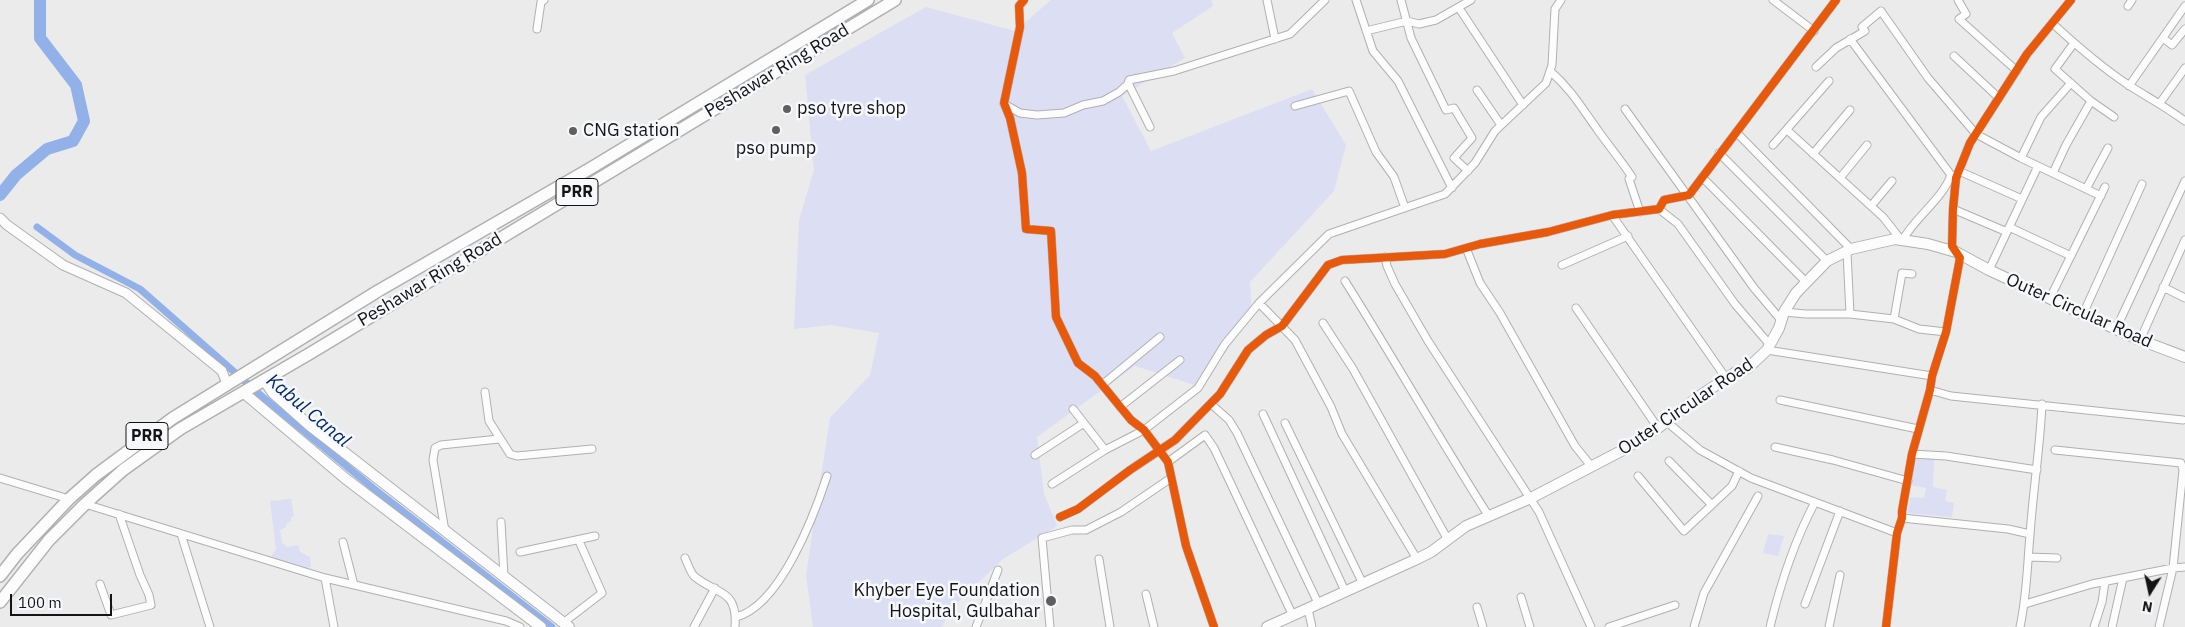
<!DOCTYPE html>
<html>
<head>
<meta charset="utf-8">
<style>
	body { margin:0 }
	#map { position:relative; width:2185px; height:627px; overflow:hidden; background:#ebebec; font-family:"IBM Plex Sans",sans-serif }
	canvas { display:block }
	.north { position:absolute; left:2125px; top:567px; width:50px; height:50px; -webkit-text-stroke:4px #f7f8fb; paint-order:stroke; rotate:190deg; font-size:14px; font-weight:700; line-height:20px; text-align:center; color:#141415 }
	.north::after { content:''; display:block; margin:auto; width:18px; height:22px; background:#141415; clip-path:polygon(50% 0,100% 100%,50% 72%,0 100%) }
	.scale { position:absolute; left:10px; top:594px; width:102px; height:22px; box-sizing:border-box; border:2px solid #141415; border-top:0; padding-left:6px; font-size:15px; line-height:18px; white-space:nowrap; color:#141415; -webkit-text-stroke:4px #f7f8fb; paint-order:stroke }
</style>
</head>
<body>
<div id="map">
<canvas width="2185" height="627"></canvas>
<div class="north">N</div>
<div class="scale">100 m</div>
</div>
<script>
const ctx = document.querySelector('canvas').getContext('2d');
ctx.lineJoin = 'round';
function fill(path, color) {
  ctx.fillStyle = color;
  ctx.fill(path, 'evenodd');
}
function stroke(path, color, width, dash) {
  ctx.strokeStyle = color;
  ctx.lineWidth = width;
  ctx.lineCap = dash ? 'butt' : 'round';
  ctx.setLineDash(dash || []);
  ctx.stroke(path);
}
function label(font, color, halo, rows, align = 'center') {
  ctx.font = font + ' "IBM Plex Sans",sans-serif';
  ctx.lineWidth = 5;
  ctx.setLineDash([]);
  ctx.textBaseline = 'middle';
  ctx.strokeStyle = halo;
  ctx.fillStyle = color;
  for (const [text, x, y, turn = 0] of rows) {
    ctx.save();
    ctx.translate(x, y);
    ctx.rotate((+turn || 0) * Math.PI / 180);
    ctx.textAlign = isNaN(turn) ? turn : align;
    if (halo) ctx.strokeText(text, 0, 0);
    ctx.fillText(text, 0, 0);
    ctx.restore();
  }
}
fill(new Path2D(`
	M 1051,0 L 1211,0 L 1213,6 L 1172,33 L 1185,58 L 1122,96 L 1151,151 L 1312,89 L 1346,145 L 1334,191 L 1250,282 L 1252,315 L 1201,387 L 1135,366 L 1037,437 L 1044,494 L 1057,526 L 1003,559 L 959,601 L 941,627 L 813,627 L 806,575 L 830,418 L 870,375 L 879,333 L 831,325 L 794,329 L 799,220 L 814,170 L 805,75 L 926,7 L 1015,31 Z
	M 1914,456 L 1934,459 L 1933,487 L 1947,490 L 1945,501 L 1954,503 L 1952,517 L 1908,513 L 1910,497 L 1924,498 L 1926,488 L 1910,485 Z
	M 291,499 L 294,516 L 291,517 L 291,521 L 286,524 L 286,527 L 280,530 L 282,543 L 287,547 L 298,545 L 300,552 L 310,557 L 311,566 L 308,568 L 271,557 L 276,549 L 270,501 Z
	M 1768,534 L 1784,536 L 1778,556 L 1763,553 Z`), '#dcdef4');
stroke(new Path2D(`
	M 37,227 L 75,255 L 140,289 L 265,399 L 373,488 L 552,627`), '#92b1e8', 7);
stroke(new Path2D(`
	M 0,195 L 16,175 L 47,149 L 73,141 L 84,121 L 76,85 L 40,38 L 40,0`), '#92b1e8', 12);
const minor = new Path2D(`
	M 1024,0 L 1019,6 L 1020,27 L 1004,103 L 1010,118 L 1022,173 L 1026,229 L 1051,231 L 1056,317 L 1078,363 L 1095,376 L 1131,420 L 1144,430 L 1168,462 L 1186,546 L 1214,627
	M 1267,0 L 1275,39
	M 1356,0 L 1373,51 L 1398,81 L 1452,188
	M 1401,0 L 1411,38 L 1446,110 L 1454,108 L 1472,138 L 1454,158 L 1468,171
	M 1773,0 L 1814,31
	M 1958,0 L 1966,14 L 1959,19 L 2017,71
	M 2128,6 L 2132,0
	M 1459,8 L 1523,105
	M 2052,23 C 2076,45 2102,68 2130,86 C 2149,98 2166,107 2185,121
	M 537,29 L 541,2 L 544,0
	M 1366,31 L 1407,21 L 1419,24 L 1436,20 L 1471,0
	M 2163,38 L 2172,45 L 2185,29
	M 1850,39 L 1951,175 L 1954,176
	M 2074,43 L 2055,69 L 2091,101 L 2114,117
	M 1954,56 L 1999,98
	M 1816,67 L 1836,48 L 1865,31 L 1862,27 L 1881,11 L 1928,78 L 1976,134 L 2021,158 L 2101,196
	M 1550,71 C 1571,89 1581,107 1597,129 C 1608,145 1621,160 1632,177 L 1629,179 L 1640,212
	M 2129,86 L 2185,6
	M 1477,90 L 1501,125
	M 2160,103 L 2185,68
	M 1004,104 L 1020,113 L 1037,115 L 1064,113 L 1083,105 L 1103,101 L 1119,92 L 1129,83
	M 1295,106 L 1349,91 L 1376,152 L 1394,177 L 1405,208
	M 1625,109 L 1754,288 L 1781,320
	M 1150,127 L 1128,83 L 1129,80 L 1174,71 L 1290,34 L 1325,0
	M 1787,130 L 1883,217 L 1902,241 C 1915,217 1942,200 1951,175
	M 1736,132 L 1851,249
	M 1773,145 L 1829,81
	M 1719,153 L 1827,261
	M 1813,154 L 1850,110
	M 2021,158 L 2041,117 L 2071,83
	M 1959,171 L 2022,199
	M 2053,173 L 2066,145 L 2091,101
	M 1702,177 L 1806,282
	M 1840,178 L 1867,145
	M 2086,189 L 2108,148
	M 1871,206 L 1892,181
	M 1659,209 L 1678,224 L 1735,304 L 1770,345
	M 1953,209 L 2007,232
	M 1612,215 L 1726,378
	M 2009,227 L 2071,256
	M 1466,248 L 1480,283 L 1500,313 L 1575,446 L 1592,467
	M 1847,252 L 1850,314
	M 1385,257 L 1387,266 L 1395,284 L 1428,341 L 1539,512 L 1591,627
	M 1562,265 L 1628,236
	M 1989,270 L 2038,166
	M 1345,281 C 1394,359 1439,438 1488,515
	M 2163,287 L 2185,298
	M 2050,298 L 2105,187
	M 1259,303 L 1295,340 L 1331,407 L 1342,434 L 1417,559
	M 1576,308 L 1658,428
	M 1784,312 L 1806,314 L 1850,314 L 1894,319 L 1919,329 L 1946,332
	M 2083,314 L 2142,184
	M 1894,319 L 1902,273 L 1912,274
	M 1323,323 L 1353,369 L 1448,540
	M 2116,329 L 2185,181
	M 2140,340 L 2185,240
	M 1767,350 L 1932,376
	M 1102,385 L 1160,337
	M 1930,390 L 1951,396 L 2183,420
	M 485,392 L 489,421 L 510,454 L 517,456 L 592,449
	M 1780,400 L 1918,429
	M 1211,404 L 1229,420 L 1237,433 L 1318,603
	M 1120,407 L 1180,360
	M 1073,409 L 1105,450
	M 1263,414 L 1345,591
	M 1667,422 L 1700,450 L 1751,478 L 1897,533
	M 1285,423 L 1363,584
	M 1775,447 L 1833,460 L 1908,481
	M 2055,450 L 2181,463 L 2183,470 L 2173,568 L 2159,627
	M 1912,454 L 1946,456 L 2037,470
	M 1035,455 L 1084,423
	M 1669,461 L 1711,504
	M 1168,462 L 1205,435 L 1214,448 L 1231,484 L 1293,616
	M 1638,476 L 1684,531 L 1732,486 L 1739,471
	M 0,478 L 69,499
	M 1052,484 L 1105,450 L 1144,430 L 1198,388 L 1225,344 L 1259,303 L 1329,234 L 1445,194 L 1475,163 L 1495,131 L 1546,83 L 1552,65 L 1555,9 L 1561,0
	M 85,504 L 325,578 L 506,621 L 520,627
	M 1060,517 L 1078,509 L 1130,470 L 1175,440 L 1220,394 L 1248,350 L 1266,335 L 1282,326 L 1328,265 L 1342,260 L 1445,254 L 1480,244 L 1548,232 L 1612,215 L 1659,209 L 1664,200 L 1689,195 L 1836,0
	M 1902,518 L 2008,529 L 2030,534
	M 501,522 L 504,576
	M 445,531 L 433,460 L 435,448 L 441,445 L 499,439
	M 181,534 L 210,627
	M 343,542 L 354,585
	M 520,552 L 595,536
	M 2029,557 L 2057,558
	M 685,558 C 688,564 690,572 694,576 C 716,595 738,588 735,627
	M 1099,559 L 1110,627
	M 325,578 L 334,627
	M 100,584 L 111,615 L 151,605 L 149,595 L 140,575 L 119,514
	M 1146,594 L 1154,627
	M 1521,597 L 1530,627
	M 1805,604 L 1840,511
	M 2025,604 L 2092,584 L 2173,568 L 2185,567
	M 1477,607 L 1483,627
	M 1308,609 L 1312,627
	M 736,617 C 780,606 814,516 827,476
	M 563,623 L 602,593 L 579,541
	M 694,627 L 715,588
	M 976,627 L 998,570
	M 1050,627 L 1042,538 L 1072,530 L 1086,530 L 1121,512 L 1171,478
	M 1609,627 L 1675,605
	M 1694,627 L 1704,593 L 1758,496
	M 1770,627 C 1780,585 1795,540 1815,502
	M 1829,627 L 1840,575
	M 1886,627 L 1897,533 L 1902,518 L 1902,511 L 1912,454 L 1930,390 L 1932,376 L 1946,332 L 1960,258 L 1952,246 L 1953,209 L 1956,178 L 1970,143 L 2027,54 L 2071,0
	M 2020,627 C 2027,594 2027,568 2030,535 C 2033,491 2040,448 2042,404
	M 2094,627 L 2102,602 L 2105,582
	M 2112,627 L 2123,578`);
const tertiary = new Path2D(`
	M 0,218 L 7,225 L 63,265 L 126,293 L 222,371 L 227,384`);
const secondary = new Path2D(`
	M 264,380 L 273,393 L 309,425 L 569,627
	M 244,393 L 346,479 L 541,627
	M 1267,627 L 1417,559 L 1431,552 L 1466,526 L 1531,498 L 1623,450 L 1658,428 L 1701,395 L 1736,372 L 1748,368 L 1767,350 L 1779,328 L 1784,312 L 1796,293 L 1827,261 L 1851,249 L 1895,239 L 1928,244 L 1956,252 L 1989,270 L 2083,314 L 2140,340 L 2185,357`);
const trunk = new Path2D(`
	M 0,576 L 17,554 L 69,499 L 96,475 L 173,418 L 378,291 L 591,168 L 868,0
	M 0,602 L 49,540 L 85,504 L 123,470 L 180,429 L 309,354 L 895,0`);
stroke(minor, '#b0b0b1', 9);
stroke(tertiary, '#b0b0b1', 11);
stroke(secondary, '#b0b0b1', 12);
stroke(trunk, '#b0b0b1', 14);
stroke(minor, '#fcfcfc', 7);
stroke(tertiary, '#fcfcfc', 9);
stroke(secondary, '#fcfcfc', 10);
stroke(trunk, '#fcfcfc', 11);
stroke(new Path2D(`
	M 1024,0 L 1019,6 L 1020,27 L 1004,103 L 1010,118 L 1022,173 L 1026,229 L 1051,231 L 1056,317 L 1078,363 L 1095,376 L 1131,420 L 1144,430 L 1168,462 L 1186,546 L 1214,627
	M 1060,517 L 1078,509 L 1130,470 L 1175,440 L 1220,394 L 1248,350 L 1266,335 L 1282,326 L 1328,265 L 1342,260 L 1445,254 L 1480,244 L 1548,232 L 1612,215 L 1659,209 L 1664,200 L 1689,195 L 1836,0
	M 1886,627 L 1897,533 L 1902,518 L 1902,511 L 1912,454 L 1930,390 L 1932,376 L 1946,332 L 1960,258 L 1952,246 L 1953,209 L 1956,178 L 1970,143 L 2027,54 L 2071,0`), '#e8590c', 8);
for (const [x, y, r, color] of [
	[787,109,5,"#5f5f60"],
	[776,130,5,"#5f5f60"],
	[573,131,5,"#5f5f60"],
	[1051,601,6,"#5f5f60"]
]) {
  const dot = new Path2D();
  dot.arc(x, y, r, 0, 2 * Math.PI);
  ctx.fillStyle = color;
  ctx.fill(dot);
  stroke(dot, '#f7f8fb', 2);
}
for (const [x, y, w] of [
	[577,192,42],
	[147,436,42]
]) {
  const box = new Path2D();
  box.roundRect(x - w / 2, y - 13.5, w, 27, 4);
  ctx.fillStyle = '#f7f8fb';
  ctx.fill(box);
  stroke(box, '#141415', 1);
}
label('bold 16px', '#141415', null, [
	["PRR",577,192],
	["PRR",147,436]
]);
label('18px', '#141415', '#f7f8fb', [
	["Peshawar Ring Road",777,71,-31],
	["Peshawar Ring Road",430,280,-31],
	["Outer Circular Road",2079,311,24],
	["Outer Circular Road",1686,407,-34]
]);
label('18px', '#141415', '#f7f8fb', [
	["pso tyre shop",797,109],
	["CNG station",583,131],
	["pso pump",776,149,"center"],
	["Khyber Eye Foundation",1040,591,"right"],
	["Hospital, Gulbahar",1040,612,"right"]
], 'left');
label('italic 19px', '#03296d', '#f7f8fb', [
	["Kabul Canal",308,411,40]
]);
</script>
</body>
</html>
